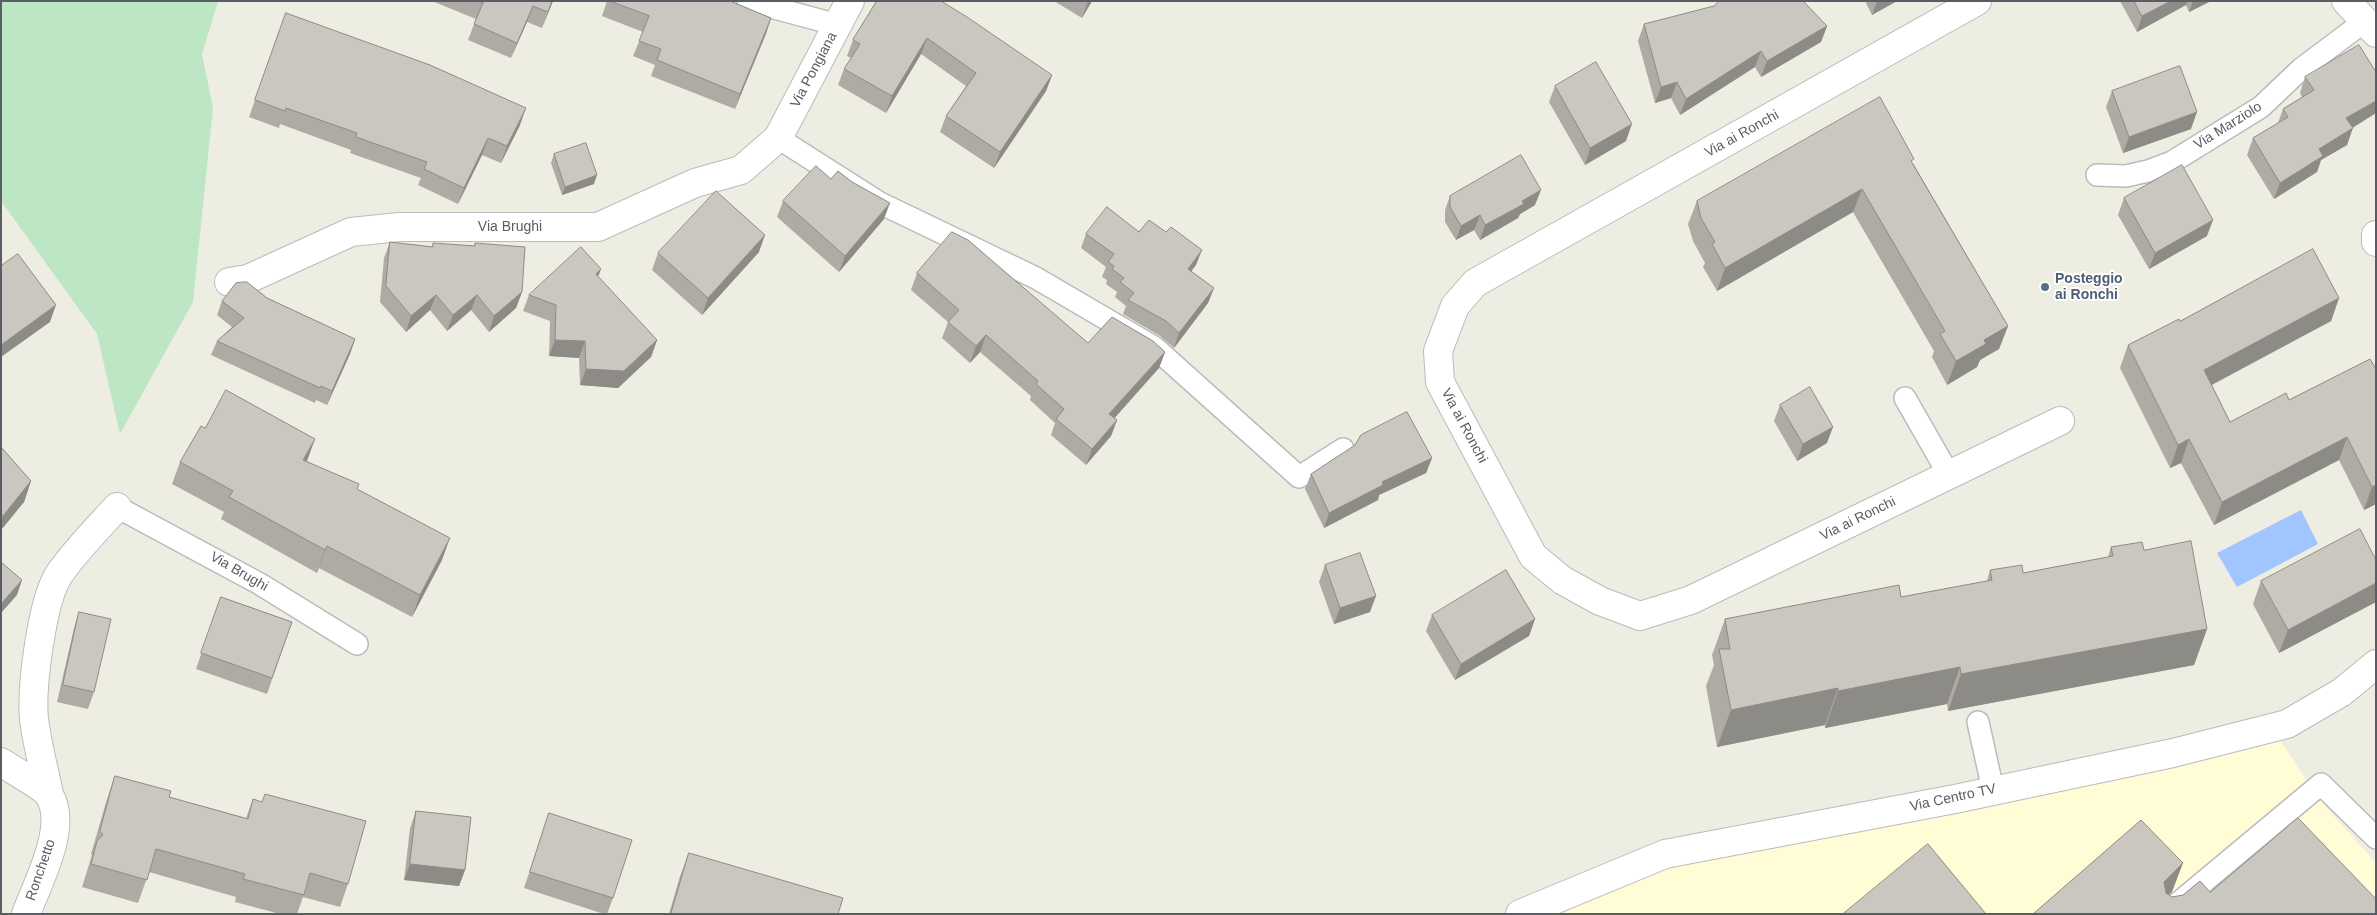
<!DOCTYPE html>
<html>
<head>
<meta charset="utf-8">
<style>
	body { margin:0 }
	#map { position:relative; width:2377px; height:915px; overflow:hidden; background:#eeede2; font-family:Arial,sans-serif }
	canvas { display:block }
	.frame { position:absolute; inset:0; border:2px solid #5a5d63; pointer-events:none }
</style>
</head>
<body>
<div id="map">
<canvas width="2377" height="915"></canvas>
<div class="frame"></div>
</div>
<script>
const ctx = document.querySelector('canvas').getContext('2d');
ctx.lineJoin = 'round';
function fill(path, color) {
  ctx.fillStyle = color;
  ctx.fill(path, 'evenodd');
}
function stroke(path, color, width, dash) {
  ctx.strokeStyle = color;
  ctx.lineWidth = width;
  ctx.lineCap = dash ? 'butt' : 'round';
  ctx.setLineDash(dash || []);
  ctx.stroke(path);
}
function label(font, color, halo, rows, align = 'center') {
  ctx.font = font + ' Arial,sans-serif';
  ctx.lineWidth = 4;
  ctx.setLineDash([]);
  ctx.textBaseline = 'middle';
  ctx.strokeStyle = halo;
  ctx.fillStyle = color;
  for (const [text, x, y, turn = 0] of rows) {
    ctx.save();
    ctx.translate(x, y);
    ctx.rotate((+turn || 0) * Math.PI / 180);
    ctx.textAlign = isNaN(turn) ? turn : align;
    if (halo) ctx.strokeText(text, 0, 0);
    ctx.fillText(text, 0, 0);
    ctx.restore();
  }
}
fill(new Path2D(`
	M 2279,738 L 2317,797 L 2376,863 L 2376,914 L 1540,914 L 1661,865 Z`), '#fffcd6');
fill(new Path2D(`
	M 1,1 L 218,1 L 202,54 L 213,108 L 193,302 L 120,434 L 97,334 L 1,201 Z`), '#bde6c5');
fill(new Path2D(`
	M 2301,510 L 2318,544 L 2237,587 L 2217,553 Z`), '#a1c5ff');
const lane = new Path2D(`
	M 748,1 L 838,25
	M 778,138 L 880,203 L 1036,278 L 1154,347 L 1299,477 L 1343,449
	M 2097,175 L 2126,176 L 2148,171 L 2172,162 L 2261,107 L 2301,69 L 2365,21
	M 1905,398 L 1949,475
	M 117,507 L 260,584 L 357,644
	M 1978,722 L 1993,790
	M 2165,914 L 2321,784 L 2376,838`);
const street = new Path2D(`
	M 1977,1 L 1475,283 L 1455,306 L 1438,351 L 1440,382 L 1533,556 L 1562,580 L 1600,601 L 1640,616 L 1691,600 L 2060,421
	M 2346,1 L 2376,33
	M 2376,235 L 2376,242
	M 229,282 L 248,279 L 351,232 L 399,227 L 598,227 L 695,183 L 741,170 L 778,138 L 850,1
	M 1,762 C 11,769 45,788 49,795 C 69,826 37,884 26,914
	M 49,794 C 44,769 37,744 34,719 C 31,688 42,598 60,573 C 76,550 98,528 117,507
	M 1520,914 L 1665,854 L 1955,799 L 2173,753 L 2287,724 L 2342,692 L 2376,664`);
stroke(lane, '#babbc1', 24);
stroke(street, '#babbc1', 30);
stroke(lane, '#fff', 21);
stroke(street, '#fff', 28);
fill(new Path2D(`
	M 432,1 L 553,1 L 542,28 L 527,22 L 511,58 L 468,40 L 476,19 Z
	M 607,1 L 730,1 L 771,18 L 735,109 L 651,76 L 655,65 L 633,56 L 643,32 L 602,16 Z
	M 877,1 L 1052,75 L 1046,91 L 994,168 L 940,132 L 946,116 L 966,86 L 921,54 L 886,113 L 838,85 L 844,69 L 851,58 L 847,56 L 853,40 Z
	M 1054,1 L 1092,1 L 1082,18 Z
	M 1865,1 L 1897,1 L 1872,15 Z
	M 2120,1 L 2211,1 L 2189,12 L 2186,5 L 2137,32 Z
	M 286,13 L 520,125 L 501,163 L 482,155 L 458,204 L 418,185 L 421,178 L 350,153 L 351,150 L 280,124 L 279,128 L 249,117 Z
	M 1644,24 L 1827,26 L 1821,42 L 1761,77 L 1755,67 L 1680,115 L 1671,98 L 1655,103 L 1638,41 Z
	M 2376,72 L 2376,113 L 2352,128 L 2347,145 L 2321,160 L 2317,172 L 2274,199 L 2247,155 L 2253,138 L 2278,123 L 2283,109 L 2302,97 L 2300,93 L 2305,77 Z
	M 1555,86 L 1626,141 L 1585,165 L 1549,102 Z
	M 2112,91 L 2191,129 L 2123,153 L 2106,107 Z
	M 554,154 L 594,184 L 562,195 L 551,163 Z
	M 1913,163 L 2008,326 L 1999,349 L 1980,360 L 1977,367 L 1947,385 L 1932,357 L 1934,351 L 1853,212 L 1717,291 L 1703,267 L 1705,263 L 1693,241 L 1688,224 L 1697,201 Z
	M 831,179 L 884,219 L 839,272 L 777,217 L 783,201 Z
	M 1450,196 L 1535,205 L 1520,214 L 1518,218 L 1480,240 L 1474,230 L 1456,240 L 1445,222 L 1445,210 Z
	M 2124,198 L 2207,236 L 2149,269 L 2118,215 Z
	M 1139,232 L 1196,265 L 1191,271 L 1214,288 L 1208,303 L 1174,348 L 1160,336 L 1123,314 L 1126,306 L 1115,297 L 1117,292 L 1106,284 L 1107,280 L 1102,277 L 1106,267 L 1081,248 L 1086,234 Z
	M 390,242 L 432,247 L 433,243 L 474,246 L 475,243 L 522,292 L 516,308 L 489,332 L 471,310 L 447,331 L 430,310 L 406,332 L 380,302 L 384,258 Z
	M 759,252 L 702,315 L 652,270 L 658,253 Z
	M 917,273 L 1088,343 L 1165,352 L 1159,368 L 1114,418 L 1117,420 L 1111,436 L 1086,465 L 1051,435 L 1055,423 L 1030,400 L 1031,396 L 980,352 L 970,363 L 942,338 L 948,322 L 911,290 Z
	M 598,277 L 657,340 L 651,357 L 618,388 L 580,385 L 579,358 L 549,356 L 550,321 L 523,311 L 529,295 Z
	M 267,298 L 355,339 L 350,354 L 327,405 L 316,400 L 315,403 L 211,355 L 217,341 L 232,327 L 217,315 L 222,301 Z
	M 2339,298 L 2331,321 L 2212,385 L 2230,422 L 2289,400 L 2370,359 L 2376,504 L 2364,510 L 2339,460 L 2214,525 L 2181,463 L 2170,468 L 2120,368 L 2128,345 L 2180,321 Z
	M 1780,405 L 1827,443 L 1797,461 L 1774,421 Z
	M 205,428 L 307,461 L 357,489 L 442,560 L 412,617 L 319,568 L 317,573 L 221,519 L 224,512 L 172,484 L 180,462 Z
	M 1,447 L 31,481 L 24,502 L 1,530 Z
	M 1432,458 L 1426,473 L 1379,495 L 1378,500 L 1324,528 L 1305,489 L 1311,474 Z
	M 2111,547 L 2144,550 L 2207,629 L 2194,665 L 1948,711 L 1947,704 L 1825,728 L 1825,725 L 1717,747 L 1706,686 L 1714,665 L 1712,655 L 1725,619 L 1901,597 L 1987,581 L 1990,570 L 2023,573 L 2108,557 Z
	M 2376,560 L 2376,602 L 2279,653 L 2253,604 L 2261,581 Z
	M 1325,565 L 1370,612 L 1334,624 L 1319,582 Z
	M 221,597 L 292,622 L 267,694 L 196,669 Z
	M 79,612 L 94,692 L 88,709 L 57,702 L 74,628 Z
	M 1432,615 L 1535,619 L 1529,636 L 1455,680 L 1426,631 Z
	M 115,776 L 169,797 L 246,818 L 253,799 L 348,884 L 340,907 L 303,897 L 297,914 L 280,914 L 235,902 L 236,897 L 149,872 L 138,903 L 82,887 L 92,855 L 91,854 L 107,799 Z
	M 416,811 L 465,870 L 459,886 L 404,880 L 410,828 Z
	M 549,813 L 613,898 L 607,914 L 604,914 L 524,888 Z
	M 689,853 L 838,914 L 669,914 L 680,876 Z`), '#adaba4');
fill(new Path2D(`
	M 552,1 L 553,1 L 542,28 L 548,12 Z
	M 1088,1 L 1092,1 L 1082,18 Z
	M 1877,1 L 1897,1 L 1872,15 Z
	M 2171,1 L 2188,1 L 2186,5 L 2137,32 L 2142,16 Z
	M 2193,1 L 2211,1 L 2189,12 Z
	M 533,6 L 527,22 L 511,58 L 517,43 Z
	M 771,18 L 766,34 L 735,109 L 740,94 Z
	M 1827,26 L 1821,42 L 1761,77 L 1767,61 Z
	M 927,38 L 921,54 L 886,113 L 892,96 Z
	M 1761,51 L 1755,67 L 1680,115 L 1686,99 Z
	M 1052,75 L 1046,91 L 994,168 L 1000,152 Z
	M 1677,82 L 1671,98 L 1655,103 L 1661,87 Z
	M 2376,101 L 2376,113 L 2341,135 L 2346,118 Z
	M 526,108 L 520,125 L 501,163 L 507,146 Z
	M 2197,112 L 2191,129 L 2123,153 L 2129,137 Z
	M 1632,124 L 1626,141 L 1585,165 L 1590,148 Z
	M 2353,128 L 2347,145 L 2321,160 L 2317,172 L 2274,199 L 2280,183 L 2319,149 Z
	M 488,138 L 482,155 L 458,204 L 464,188 Z
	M 597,175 L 594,184 L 562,195 L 565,187 Z
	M 1862,189 L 1853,212 L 1717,291 L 1725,268 Z
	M 1541,190 L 1535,205 L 1520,214 L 1518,218 L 1480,240 L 1485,225 L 1522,201 Z
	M 890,203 L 884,219 L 839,272 L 845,256 Z
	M 1480,215 L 1474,230 L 1456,240 L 1461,226 Z
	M 2213,220 L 2207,236 L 2149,269 L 2155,253 Z
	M 765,235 L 759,252 L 702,315 L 708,298 Z
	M 1202,250 L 1196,265 L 1182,283 L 1188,269 Z
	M 601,269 L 595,285 L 596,274 Z
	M 1214,288 L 1208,303 L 1174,348 L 1179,333 Z
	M 522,292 L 516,308 L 489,332 L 494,316 Z
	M 436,295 L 430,310 L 406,332 L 411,316 Z
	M 477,295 L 471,310 L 447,331 L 453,315 Z
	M 2339,298 L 2331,321 L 2196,393 L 2204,370 Z
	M 56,305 L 50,322 L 1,357 L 1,345 Z
	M 2008,326 L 1999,349 L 1980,360 L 1977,367 L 1947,385 L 1956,361 L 1984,340 Z
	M 986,335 L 980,352 L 970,363 L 976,346 Z
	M 355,339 L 350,354 L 327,405 L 332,391 Z
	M 555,340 L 585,341 L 579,358 L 549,356 Z
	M 657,340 L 651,357 L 618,388 L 580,385 L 586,369 Z
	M 1165,352 L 1159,368 L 1104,430 L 1109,414 Z
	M 1117,420 L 1111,436 L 1086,465 L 1092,449 Z
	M 1833,427 L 1827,443 L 1797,461 L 1803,444 Z
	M 2347,437 L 2339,460 L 2214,525 L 2222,502 Z
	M 315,439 L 307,461 L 303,460 Z
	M 2189,439 L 2181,463 L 2170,468 L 2178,445 Z
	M 1432,458 L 1426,473 L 1379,495 L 1378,500 L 1324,528 L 1329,513 L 1382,482 Z
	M 31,481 L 24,502 L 1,530 L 1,522 L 3,516 Z
	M 2376,485 L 2376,504 L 2364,510 L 2372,487 Z
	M 450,538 L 442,560 L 412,617 L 420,595 Z
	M 327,546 L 319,568 L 317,573 L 325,550 Z
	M 22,580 L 17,595 L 1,613 L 1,604 Z
	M 2376,583 L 2376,602 L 2279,653 L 2288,630 Z
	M 1376,596 L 1370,612 L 1334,624 L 1340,608 Z
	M 1535,619 L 1529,636 L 1455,680 L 1461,664 Z
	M 2207,629 L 2194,665 L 1948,711 L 1961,674 Z
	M 1960,667 L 1947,704 L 1825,728 L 1838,691 Z
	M 1838,688 L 1825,725 L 1717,747 L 1731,710 Z
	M 2183,863 L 2172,892 L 2153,910 L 2164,882 Z
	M 410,864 L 465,870 L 459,886 L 404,880 Z`), '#8d8b86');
const building = new Path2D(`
	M 478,1 L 552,1 L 548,12 L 533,6 L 517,43 L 474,24 L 483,3 Z
	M 610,1 L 730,1 L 771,18 L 740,94 L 657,60 L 661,49 L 639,41 L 649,16 Z
	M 877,1 L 941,1 L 967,17 L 1052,75 L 1000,152 L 946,116 L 976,73 L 927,38 L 892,96 L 844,69 L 860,44 L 853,40 Z
	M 1719,1 L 1803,1 L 1827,26 L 1767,61 L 1761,51 L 1686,99 L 1677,82 L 1661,87 L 1644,24 L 1714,6 Z
	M 2134,1 L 2171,1 L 2142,16 Z
	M 286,13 L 430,65 L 526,108 L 507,146 L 488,138 L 464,188 L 424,169 L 427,162 L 356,137 L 357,133 L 286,108 L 285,111 L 255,100 Z
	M 2359,45 L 2376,72 L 2376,101 L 2346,118 L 2353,128 L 2319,149 L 2323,156 L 2280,183 L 2253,138 L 2288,117 L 2283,109 L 2314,90 L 2305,77 Z
	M 1596,62 L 1632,124 L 1590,148 L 1555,86 Z
	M 2180,66 L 2197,112 L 2129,137 L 2112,91 Z
	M 1880,97 L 1914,159 L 1911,161 L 2008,326 L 1984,340 L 1986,344 L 1956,361 L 1940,334 L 1945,331 L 1862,189 L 1725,268 L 1712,244 L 1715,242 L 1701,218 L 1697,201 Z
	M 586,143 L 597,175 L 565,187 L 554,154 Z
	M 1521,155 L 1541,190 L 1522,201 L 1524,204 L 1485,225 L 1480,215 L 1461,226 L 1450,207 L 1450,196 Z
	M 2182,165 L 2213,220 L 2155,253 L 2124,198 Z
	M 816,166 L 831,179 L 838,171 L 852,182 L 890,203 L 845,256 L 783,201 Z
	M 716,191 L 765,235 L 708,298 L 658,253 Z
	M 1107,207 L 1139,232 L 1149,220 L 1166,232 L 1171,227 L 1202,250 L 1188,269 L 1214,288 L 1179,333 L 1166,321 L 1128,300 L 1134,293 L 1120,282 L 1124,278 L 1112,269 L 1114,266 L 1108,262 L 1114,254 L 1086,234 Z
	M 952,232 L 968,240 L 1088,343 L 1112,317 L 1153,341 L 1165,352 L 1109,414 L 1117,420 L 1092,449 L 1056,419 L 1064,409 L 1036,384 L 1038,381 L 986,335 L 976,346 L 948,322 L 959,310 L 917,273 Z
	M 390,242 L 433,247 L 433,243 L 475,246 L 475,243 L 525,247 L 522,292 L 494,316 L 477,295 L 453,315 L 436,295 L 411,316 L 386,286 Z
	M 581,247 L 601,269 L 596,274 L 657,340 L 624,371 L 586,369 L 585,341 L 555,340 L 556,305 L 529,295 Z
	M 2313,249 L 2339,298 L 2204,370 L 2230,422 L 2286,393 L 2289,400 L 2370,359 L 2376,369 L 2376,485 L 2372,487 L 2347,437 L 2222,502 L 2189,439 L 2178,445 L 2128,345 L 2179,319 L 2180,321 Z
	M 18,254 L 56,305 L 1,345 L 1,266 Z
	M 247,282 L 267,298 L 355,339 L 332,391 L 321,386 L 320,388 L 217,341 L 244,318 L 222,301 L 236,283 Z
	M 1810,387 L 1833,427 L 1803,444 L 1780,405 Z
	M 226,390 L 315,439 L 303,460 L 359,484 L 357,489 L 450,538 L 420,595 L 327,546 L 325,550 L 229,497 L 233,491 L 180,462 L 201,426 L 205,428 Z
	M 1407,412 L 1432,458 L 1382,482 L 1383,485 L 1329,513 L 1311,474 L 1355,445 L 1361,435 Z
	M 1,447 L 31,481 L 3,516 L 1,514 Z
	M 2360,529 L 2376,560 L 2376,583 L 2288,630 L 2261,581 Z
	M 2191,541 L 2207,629 L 1961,674 L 1960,667 L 1838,691 L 1838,688 L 1731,710 L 1719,649 L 1730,649 L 1725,619 L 1899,585 L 1901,597 L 1992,580 L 1990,570 L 2022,565 L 2023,573 L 2113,556 L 2111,547 L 2142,542 L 2144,550 Z
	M 1360,553 L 1376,596 L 1340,608 L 1325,565 Z
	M 1,562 L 22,580 L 1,604 Z
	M 1506,570 L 1535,619 L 1461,664 L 1432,615 Z
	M 221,597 L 292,622 L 272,678 L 201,653 Z
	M 79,612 L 111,619 L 94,692 L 63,685 Z
	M 115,776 L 171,791 L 169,797 L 248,819 L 253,799 L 262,802 L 265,794 L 366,821 L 348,884 L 310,873 L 304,895 L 243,879 L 245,874 L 156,849 L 147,880 L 91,864 L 97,841 L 103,835 L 100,831 Z
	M 416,811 L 471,817 L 465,870 L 410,864 Z
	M 549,813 L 632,840 L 613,898 L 530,872 Z
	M 2298,818 L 2376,899 L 2376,914 L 2033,914 L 2141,820 L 2183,863 L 2164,882 L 2166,893 L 2172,897 L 2183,895 L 2200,881 L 2210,892 Z
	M 1928,844 L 1986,914 L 1843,914 Z
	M 689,853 L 843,898 L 838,914 L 671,914 Z`);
fill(building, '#c9c7bf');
stroke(building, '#8d8b86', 1);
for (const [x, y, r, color] of [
	[2045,287,5,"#5c6f8a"]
]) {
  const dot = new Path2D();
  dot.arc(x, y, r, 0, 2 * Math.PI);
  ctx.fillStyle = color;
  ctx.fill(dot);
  stroke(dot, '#fff', 2);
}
label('14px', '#5a5d63', '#fff', [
	["Via Pongiana",814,70,-62],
	["Via Marziolo",2228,126,-32],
	["Via ai Ronchi",1742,134,-29],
	["Via Brughi",510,227],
	["Via ai Ronchi",1464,426,62],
	["Via ai Ronchi",1858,519,-26],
	["Via Brughi",239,572,30],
	["Via Centro TV",1953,798,-12],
	["Ronchetto",41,870,-71]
]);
label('bold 14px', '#4e5e75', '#fff', [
	["Posteggio",2055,279],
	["ai Ronchi",2055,295]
], 'left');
</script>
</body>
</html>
